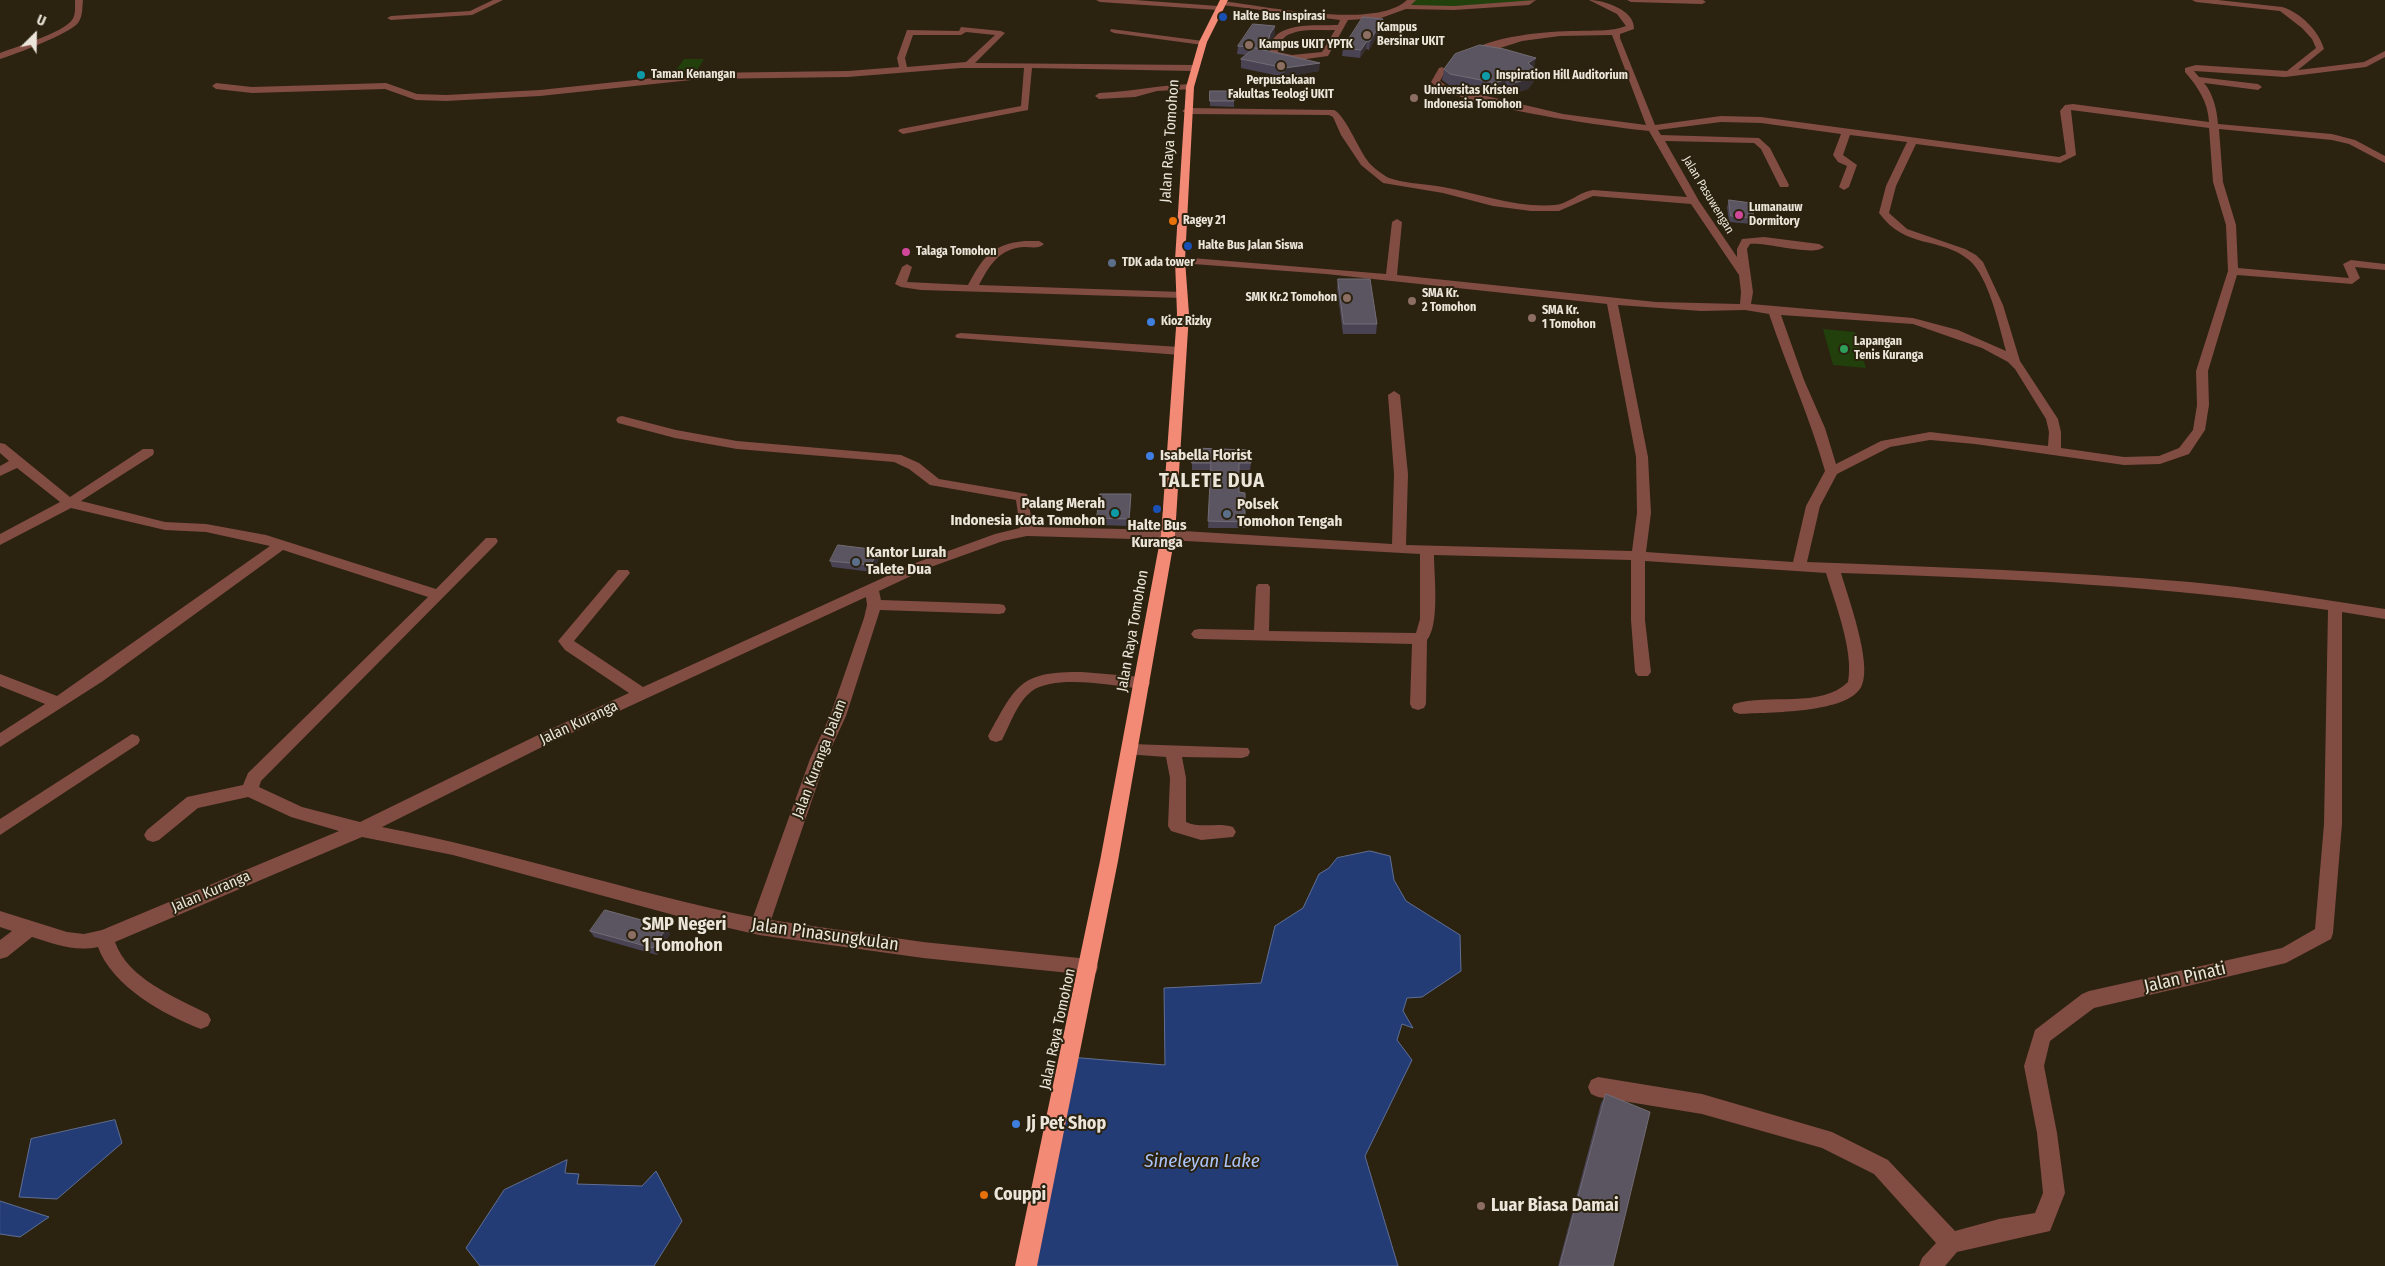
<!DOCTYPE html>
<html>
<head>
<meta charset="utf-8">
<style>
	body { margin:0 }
	#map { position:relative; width:2385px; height:1266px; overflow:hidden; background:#2b2210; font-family:"Fira Sans Condensed",sans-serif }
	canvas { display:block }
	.north { position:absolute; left:10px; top:10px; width:50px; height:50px; -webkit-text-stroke:4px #2b2210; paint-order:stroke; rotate:23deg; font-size:14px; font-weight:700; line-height:20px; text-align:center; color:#ece6da }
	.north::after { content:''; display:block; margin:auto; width:18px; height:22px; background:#ece6da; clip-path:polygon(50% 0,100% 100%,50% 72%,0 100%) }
</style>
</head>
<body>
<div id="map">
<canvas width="2385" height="1266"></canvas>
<div class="north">U</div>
</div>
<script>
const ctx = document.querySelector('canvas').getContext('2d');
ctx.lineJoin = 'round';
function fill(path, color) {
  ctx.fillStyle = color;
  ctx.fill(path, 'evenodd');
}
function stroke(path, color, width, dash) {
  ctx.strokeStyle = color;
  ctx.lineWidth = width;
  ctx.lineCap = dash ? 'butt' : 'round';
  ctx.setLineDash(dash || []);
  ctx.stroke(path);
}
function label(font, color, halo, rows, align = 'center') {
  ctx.font = font + ' "Fira Sans Condensed",sans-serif';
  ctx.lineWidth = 4;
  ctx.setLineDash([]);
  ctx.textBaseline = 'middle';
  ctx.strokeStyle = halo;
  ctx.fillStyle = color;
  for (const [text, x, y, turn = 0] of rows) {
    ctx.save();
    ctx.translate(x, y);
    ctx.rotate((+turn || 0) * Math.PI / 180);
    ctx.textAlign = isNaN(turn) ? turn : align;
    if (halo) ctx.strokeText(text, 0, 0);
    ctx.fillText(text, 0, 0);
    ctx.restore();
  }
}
fill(new Path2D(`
	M 1412,0 L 1532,0 L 1532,1 L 1454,8 L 1406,7 Z
	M 684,59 L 704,59 L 696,72 L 674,73 Z
	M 1823,329 L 1855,332 L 1866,368 L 1833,365 Z`), '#21400c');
const water = new Path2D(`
	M 1370,851 L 1390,856 L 1394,880 L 1406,901 L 1460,935 L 1461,971 L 1422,997 L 1407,998 L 1403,1011 L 1413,1028 L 1402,1024 L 1397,1040 L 1412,1060 L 1365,1156 L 1398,1266 L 1026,1266 L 1070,1057 L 1165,1065 L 1164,988 L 1261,983 L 1275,926 L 1303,908 L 1319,874 L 1329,868 L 1337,858 Z
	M 115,1120 L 122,1143 L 57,1199 L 19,1197 L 31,1139 Z
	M 567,1160 L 565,1173 L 579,1174 L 577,1184 L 642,1186 L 656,1171 L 682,1221 L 654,1266 L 480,1266 L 466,1248 L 504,1190 Z
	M 0,1201 L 49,1217 L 20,1237 L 0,1234 Z`);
fill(water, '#243c76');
stroke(water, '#606f94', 1);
fill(new Path2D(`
	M 75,0 L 83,0 C 82,8 83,16 78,23 C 69,34 16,54 0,59 L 0,53 C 16,47 64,32 72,20 C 76,15 75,6 75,0 Z
	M 493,0 L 503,0 L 472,15 L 391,20 L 387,18 L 391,16 L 470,11 Z
	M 1096,0 L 1135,0 L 1218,6 L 1222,8 L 1218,10 L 1100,2 Z
	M 1407,0 L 1416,0 L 1411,5 L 1454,6 L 1536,0 L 1529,5 L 1454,10 L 1406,9 L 1381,18 L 1348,20 L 1328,56 L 1292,61 L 1270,53 C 1268,20 1316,26 1338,25 L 1340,20 L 1222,5 L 1218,3 L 1222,1 C 1265,6 1376,30 1407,0 ZM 1335,30 L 1322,52 L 1292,55 L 1278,52 C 1279,25 1316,31 1335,30 Z
	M 1589,0 C 1604,0 1635,10 1634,29 L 1620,34 L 1620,38 L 1655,125 L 1721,116 L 1761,117 L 2059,157 L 2066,154 L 2060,111 L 2065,105 L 2073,104 L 2209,122 C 2208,102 2198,87 2185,72 L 2185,68 L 2196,65 L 2287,71 L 2316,48 L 2312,39 L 2302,28 L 2280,11 L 2196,2 L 2192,0 L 2218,0 L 2282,7 C 2300,12 2319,31 2324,49 L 2298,70 L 2364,62 L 2385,51 L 2385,57 L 2366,67 L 2285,77 L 2194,71 L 2199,77 L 2258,84 L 2262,87 L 2258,90 L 2204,83 C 2213,93 2217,110 2218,124 L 2332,134 L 2355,140 L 2385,156 L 2385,163 L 2349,144 L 2332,140 L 2219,129 L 2223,182 L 2236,225 L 2238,268 L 2349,278 L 2343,264 L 2351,260 L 2385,264 L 2385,270 L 2355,267 L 2360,278 L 2352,284 L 2237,275 L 2208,371 L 2209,405 L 2205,430 L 2189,454 L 2160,464 L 2124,465 L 1975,444 L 1930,440 L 1890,447 L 1837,474 L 1820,506 L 1807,562 C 1935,567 2062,571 2190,582 C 2255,588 2320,599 2385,609 L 2385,619 L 2342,612 L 2342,824 L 2333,933 L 2331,939 L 2286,963 L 2094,1008 L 2050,1041 L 2044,1066 L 2057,1133 L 2065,1193 L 2050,1231 L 1957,1252 L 1945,1266 L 1919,1266 L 1922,1258 L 1936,1243 L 1874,1174 L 1822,1148 L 1702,1114 L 1598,1097 L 1591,1094 L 1588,1087 L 1591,1080 L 1598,1077 L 1702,1094 L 1832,1132 L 1888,1160 L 1955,1231 L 1999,1219 L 2035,1213 L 2043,1193 L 2037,1133 L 2024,1066 L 2035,1030 L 2082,994 L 2089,991 L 2282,948 L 2315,929 L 2324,824 L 2328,610 C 2166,586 2004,578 1841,573 C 1848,597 1872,662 1862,685 C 1851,714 1767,712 1740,714 L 1734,712 L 1732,708 L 1734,704 C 1768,693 1821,709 1848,682 C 1854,651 1835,603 1826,573 L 1645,561 L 1645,620 L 1651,672 L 1648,676 L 1638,676 L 1635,672 L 1631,620 L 1631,560 L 1434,555 C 1434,575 1440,624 1427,640 L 1426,704 L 1424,708 L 1418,710 L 1412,708 L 1410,704 L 1412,644 L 1199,639 L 1194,638 L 1191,634 L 1194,630 L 1199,629 L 1254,630 L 1256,587 L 1258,584 L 1268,584 L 1270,587 L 1269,631 L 1416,633 L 1420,619 L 1420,554 L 1168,540 L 1027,536 L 1003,541 L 928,568 L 879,591 L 881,600 L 999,604 L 1004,605 L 1006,609 L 1004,613 L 999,614 L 880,610 L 846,716 L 826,759 L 771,920 L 923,942 L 1089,959 L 1096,961 L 1098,967 L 1096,973 L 1089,975 L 923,958 L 759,935 L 681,917 L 453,855 L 362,837 L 115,942 C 128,979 175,997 208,1014 L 211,1020 L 208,1026 L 201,1029 C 164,1015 112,986 98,947 C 74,952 54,944 32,937 L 7,957 L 0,959 L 0,940 L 12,931 L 0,927 L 0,911 L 67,932 L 84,934 L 102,930 L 339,831 L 291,817 L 248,797 L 198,808 L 159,840 L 153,842 L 147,840 L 144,835 L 147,830 L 187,797 L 243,785 L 248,773 L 428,597 L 283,550 L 103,681 L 0,747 L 0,733 L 45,704 L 0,686 L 0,674 L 57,696 L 270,546 L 206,532 L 165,530 L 71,508 L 0,545 L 0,534 L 60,502 L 17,468 L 0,476 L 0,466 L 9,461 L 0,453 L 0,443 L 5,444 L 70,497 L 143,449 L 153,449 L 154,452 L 153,455 L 81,501 L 165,522 L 206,524 L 266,535 L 436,589 L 486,538 L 496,538 L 498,541 L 496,544 L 261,781 L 259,787 L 302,807 L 360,822 L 538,735 L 629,693 L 565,650 L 558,641 L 618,570 L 628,570 L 630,573 L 574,641 L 643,687 L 918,562 L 995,534 L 1020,528 L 1016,500 L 930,485 L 909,469 L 894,462 L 737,449 L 675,438 L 618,423 L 616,420 L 618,417 L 622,416 L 676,430 L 737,441 L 901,455 L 919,463 L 939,479 L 1027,494 L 1033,527 L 1168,530 L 1392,544 L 1394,474 L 1388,395 L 1394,391 L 1400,395 L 1408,474 L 1406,545 L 1632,551 L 1637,513 L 1636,457 L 1607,304 L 1326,274 L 1180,263 L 1175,260 L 1180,257 L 1386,274 L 1392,222 L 1397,219 L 1402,222 L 1397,275 L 1656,302 L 1740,304 L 1741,292 L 1739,275 L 1691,204 L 1593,196 L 1559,211 L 1531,211 L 1493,206 L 1443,193 L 1383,183 L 1361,165 L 1341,135 L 1333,117 L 1329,115 L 1187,114 L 1182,111 L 1187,108 L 1334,110 C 1345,115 1358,148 1367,160 C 1371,166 1378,171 1384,175 C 1393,183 1429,184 1443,187 C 1480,194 1516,208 1555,205 C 1568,204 1579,192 1593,190 L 1687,197 L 1649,131 C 1610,127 1453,106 1431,82 L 1439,68 L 1442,67 L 1446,70 L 1440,81 L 1448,87 L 1563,114 L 1646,125 L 1612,35 L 1560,36 L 1522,41 L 1469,58 L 1465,55 C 1486,36 1549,31 1577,31 C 1594,30 1610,32 1626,26 L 1617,14 ZM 2071,110 L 2209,128 L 2213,182 L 2226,225 L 2228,271 L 2196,371 L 2197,405 L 2193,430 L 2179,448 L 2159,456 L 2124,457 L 2061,448 L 2061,432 L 2058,419 L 2020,361 L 2003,305 L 1983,262 L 1976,255 L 1965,249 L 1907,229 L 1889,213 L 1896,186 L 1916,144 L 2060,163 L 2076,155 ZM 1721,122 L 1761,123 L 1841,134 L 1833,155 L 1838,162 L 1847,166 L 1839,187 L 1844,190 L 1849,187 L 1857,165 L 1843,155 L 1850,135 L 1907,142 L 1886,186 L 1879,213 C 1906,250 1940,236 1969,260 C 1989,277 1999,326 2006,351 L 1958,330 L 1913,318 L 1751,304 L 1753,292 L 1747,249 L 1750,244 C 1767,242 1813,257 1824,247 L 1819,244 L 1764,237 L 1742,239 L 1737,249 L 1737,257 L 1699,201 L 1665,141 L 1754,143 L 1761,149 L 1780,187 L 1788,187 L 1789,185 L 1770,148 L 1759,138 L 1661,135 L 1658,130 ZM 1618,305 L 1701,311 L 1745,310 L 1769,314 C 1787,367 1810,418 1825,471 L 1806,506 L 1793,562 L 1646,552 L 1651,513 L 1648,457 ZM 1781,315 L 1913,324 L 1982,348 L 2008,362 L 2015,369 L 2046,419 L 2049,432 L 2048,446 L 1930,432 L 1881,441 L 1836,464 L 1825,428 L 1804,380 ZM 866,597 L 867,605 L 864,618 L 830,716 L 810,759 L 753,917 C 628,892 508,851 382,827 L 550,743 Z
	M 1627,0 L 1703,0 L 1706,2 L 1702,4 L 1631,2 Z
	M 961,27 L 1001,31 L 1005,33 L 975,63 L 1194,65 L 1198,68 L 1194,71 L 1032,68 L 1028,110 L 903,134 L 898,131 L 900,129 L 1021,106 L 1024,68 L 961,68 L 848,77 L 701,79 L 540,96 L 446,101 L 416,100 L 385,89 L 252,93 L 216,89 L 212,86 L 216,83 L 252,87 L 386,83 L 417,94 L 446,95 L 540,90 L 701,73 L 848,71 L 899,67 L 897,58 L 907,30 L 959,31 ZM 966,32 L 995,35 L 966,62 L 907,67 L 905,58 L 913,35 L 961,35 Z
	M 1111,29 L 1203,41 L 1207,43 L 1203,45 L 1114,33 L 1110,31 Z
	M 1190,84 L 1194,87 L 1193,89 L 1157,91 L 1135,97 L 1099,99 L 1095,96 L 1099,93 C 1130,92 1159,85 1190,84 Z
	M 1025,241 L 1039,241 L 1044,244 C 1039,249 1032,247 1025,247 C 1000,248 990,264 979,285 L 1182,292 L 1188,295 L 1182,298 L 921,290 L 901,287 L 895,284 L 902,267 L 907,264 L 912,267 L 907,282 L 968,285 C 983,257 992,244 1025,241 Z
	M 961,333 L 1180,347 L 1186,351 L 1180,355 L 957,338 L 955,336 L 957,334 Z
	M 1082,672 L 1142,677 L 1148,679 L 1150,683 L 1148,687 L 1142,689 C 1114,686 1056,674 1032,691 C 1017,702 1010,725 1002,740 L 996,742 L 990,740 L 988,736 C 1016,685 1020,671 1082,672 Z
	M 132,734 L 138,736 L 140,740 L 138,744 L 0,835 L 0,819 Z
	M 1131,744 L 1248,748 L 1250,752 L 1248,756 L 1242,758 L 1182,757 L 1186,778 L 1186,822 C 1201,829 1218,822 1233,827 L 1236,832 L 1233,837 L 1201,840 L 1171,831 L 1168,826 L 1170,778 L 1166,757 L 1125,754 L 1123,750 L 1125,746 Z`), '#814c42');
fill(new Path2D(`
	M 1220,0 L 1228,0 L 1207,42 L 1194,87 L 1185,260 L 1189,314 L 1175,535 L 1118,861 L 1037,1266 L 1015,1266 L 1100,861 L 1161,535 L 1177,314 L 1175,260 L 1186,87 L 1199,42 Z`), '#f28a76');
fill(new Path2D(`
	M 1275,26 L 1275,34 L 1270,42 L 1267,51 L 1319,71 L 1284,77 L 1241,68 L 1241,59 L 1246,55 L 1237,54 L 1238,46 Z
	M 1382,27 L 1369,50 L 1366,49 L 1360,58 L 1342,56 L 1343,48 Z
	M 1534,68 L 1534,81 L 1528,89 L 1512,94 L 1504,91 L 1494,94 L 1449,85 L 1442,80 L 1444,69 Z
	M 1210,91 L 1234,91 L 1234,107 L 1210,106 Z
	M 1729,200 L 1754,218 L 1752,224 L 1729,222 L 1727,207 Z
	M 1338,279 L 1377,324 L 1376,334 L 1343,334 L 1337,288 Z
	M 1192,463 L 1251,463 L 1250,470 L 1239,470 L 1239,492 L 1245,522 L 1245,528 L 1208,528 L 1211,470 L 1192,470 Z
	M 1131,494 L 1131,501 L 1129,526 L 1098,525 L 1097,518 Z
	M 880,557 L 872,572 L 832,567 L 830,561 Z
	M 590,931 L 670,934 L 657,955 L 594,937 Z
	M 1606,1094 L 1613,1266 L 1558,1266 L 1601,1103 Z`), '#494354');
fill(new Path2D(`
	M 1383,19 L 1382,27 L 1369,50 L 1370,41 Z
	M 1275,26 L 1275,34 L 1270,42 L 1266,57 L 1266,49 L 1270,34 Z
	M 1367,41 L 1366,49 L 1360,58 L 1361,50 Z
	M 1536,58 L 1534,69 L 1528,63 Z
	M 1320,63 L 1319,71 L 1284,77 L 1285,68 Z
	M 1536,70 L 1534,81 L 1528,89 L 1512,94 L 1514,83 Z
	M 1506,79 L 1504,91 L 1494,94 L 1496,83 Z
	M 1131,494 L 1131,501 L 1129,526 L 1129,519 Z
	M 878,550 L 880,557 L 872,572 L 871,565 Z
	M 667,927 L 670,934 L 657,955 L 653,948 Z`), '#362f33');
const building = new Path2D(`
	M 1363,17 L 1383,19 L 1370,41 L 1367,41 L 1361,50 L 1343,48 Z
	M 1253,24 L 1275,26 L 1270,34 L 1266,49 L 1238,46 Z
	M 1480,45 L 1504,49 L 1536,58 L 1528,63 L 1536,70 L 1530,78 L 1514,83 L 1506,79 L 1496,83 L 1450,74 L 1444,69 L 1455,54 Z
	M 1255,48 L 1320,63 L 1285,68 L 1241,59 Z
	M 1210,91 L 1234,91 L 1234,101 L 1210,101 Z
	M 1729,200 L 1751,203 L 1754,218 L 1731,216 Z
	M 1338,279 L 1370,279 L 1377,324 L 1344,324 Z
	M 1194,448 L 1248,450 L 1251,463 L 1239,463 L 1239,492 L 1245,493 L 1245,522 L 1208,521 L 1211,463 L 1192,463 Z
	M 1100,494 L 1131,494 L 1129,519 L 1097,518 Z
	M 838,545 L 878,550 L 871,565 L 830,561 Z
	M 605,910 L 667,927 L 653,948 L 590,931 Z
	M 1606,1094 L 1650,1112 L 1613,1266 L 1560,1266 Z`);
fill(building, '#5b5562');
stroke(building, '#726c75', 1);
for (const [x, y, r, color] of [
	[1223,17,5,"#1a4fb4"],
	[1367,35,5,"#8d6e63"],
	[1249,45,5,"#8d6e63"],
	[1281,66,5,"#8d6e63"],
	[641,75,5,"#0f9aa8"],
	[1486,76,5,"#0f9aa8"],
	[1414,98,5,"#8d6e63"],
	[1739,215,5,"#d1479c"],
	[1173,221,5,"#e8710a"],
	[1188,246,5,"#1a4fb4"],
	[906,252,5,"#d1479c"],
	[1112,263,5,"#5c6f8a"],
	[1347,298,5,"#8d6e63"],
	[1412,301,5,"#8d6e63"],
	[1532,318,5,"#8d6e63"],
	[1151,322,5,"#3f7fe0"],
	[1844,349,5,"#2e9e5b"],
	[1150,456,5,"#3f7fe0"],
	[1157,509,5,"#1a4fb4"],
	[1115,513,5,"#0f9aa8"],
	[1227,514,5,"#5c6f8a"],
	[856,562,5,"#5c6f8a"],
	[632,935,5,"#8d6e63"],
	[1016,1124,5,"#3f7fe0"],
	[984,1195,5,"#e8710a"],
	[1481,1206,5,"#8d6e63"]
]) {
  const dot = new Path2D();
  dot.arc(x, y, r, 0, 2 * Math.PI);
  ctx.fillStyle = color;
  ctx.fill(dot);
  stroke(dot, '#2b2210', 2);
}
label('bold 12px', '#ece6da', '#2b2210', [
	["Halte Bus Inspirasi",1233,17],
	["Kampus",1377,28],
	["Bersinar UKIT",1377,42],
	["Kampus UKIT YPTK",1259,45],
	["Taman Kenangan",651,75],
	["Inspiration Hill Auditorium",1496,76],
	["Perpustakaan",1281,81,"center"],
	["Fakultas Teologi UKIT",1281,95,"center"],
	["Universitas Kristen",1424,91],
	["Indonesia Tomohon",1424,105],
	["Lumanauw",1749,208],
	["Dormitory",1749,222],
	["Ragey 21",1183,221],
	["Halte Bus Jalan Siswa",1198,246],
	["Talaga Tomohon",916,252],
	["TDK ada tower",1122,263],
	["SMA Kr.",1422,294],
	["2 Tomohon",1422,308],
	["SMK Kr.2 Tomohon",1337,298,"right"],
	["SMA Kr.",1542,311],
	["1 Tomohon",1542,325],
	["Kioz Rizky",1161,322],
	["Lapangan",1854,342],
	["Tenis Kuranga",1854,356]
], 'left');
label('12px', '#ece6da', '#2b2210', [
	["Jalan Pasuwengan",1708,195,59]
]);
label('15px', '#ece6da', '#2b2210', [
	["Jalan Raya Tomohon",1170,141,-86],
	["Jalan Raya Tomohon",1133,631,-80],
	["Jalan Kuranga",579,723,-25],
	["Jalan Kuranga Dalam",820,759,-69],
	["Jalan Kuranga",211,892,-23],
	["Jalan Raya Tomohon",1058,1029,-78]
]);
label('bold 15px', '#ece6da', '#2b2210', [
	["Isabella Florist",1160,456],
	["Palang Merah",1105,504,"right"],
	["Indonesia Kota Tomohon",1105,521,"right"],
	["Polsek",1237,505],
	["Tomohon Tengah",1237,522],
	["Halte Bus",1157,526,"center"],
	["Kuranga",1157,543,"center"],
	["Kantor Lurah",866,553],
	["Talete Dua",866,570]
], 'left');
label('bold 18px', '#ece6da', '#2b2210', [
	["SMP Negeri",642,925],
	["1 Tomohon",642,946],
	["Jj Pet Shop",1026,1124],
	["Couppi",994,1195],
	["Luar Biasa Damai",1491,1206]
], 'left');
label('18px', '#ece6da', '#2b2210', [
	["Jalan Pinasungkulan",825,935,8],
	["Jalan Pinati",2185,978,-13]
]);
label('italic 19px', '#aac4f9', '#2b2210', [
	["Sineleyan Lake",1202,1162]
]);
ctx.letterSpacing = '1px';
label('bold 20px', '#ece6da', '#2b2210', [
	["TALETE DUA",1212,481]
]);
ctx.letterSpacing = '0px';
</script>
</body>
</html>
